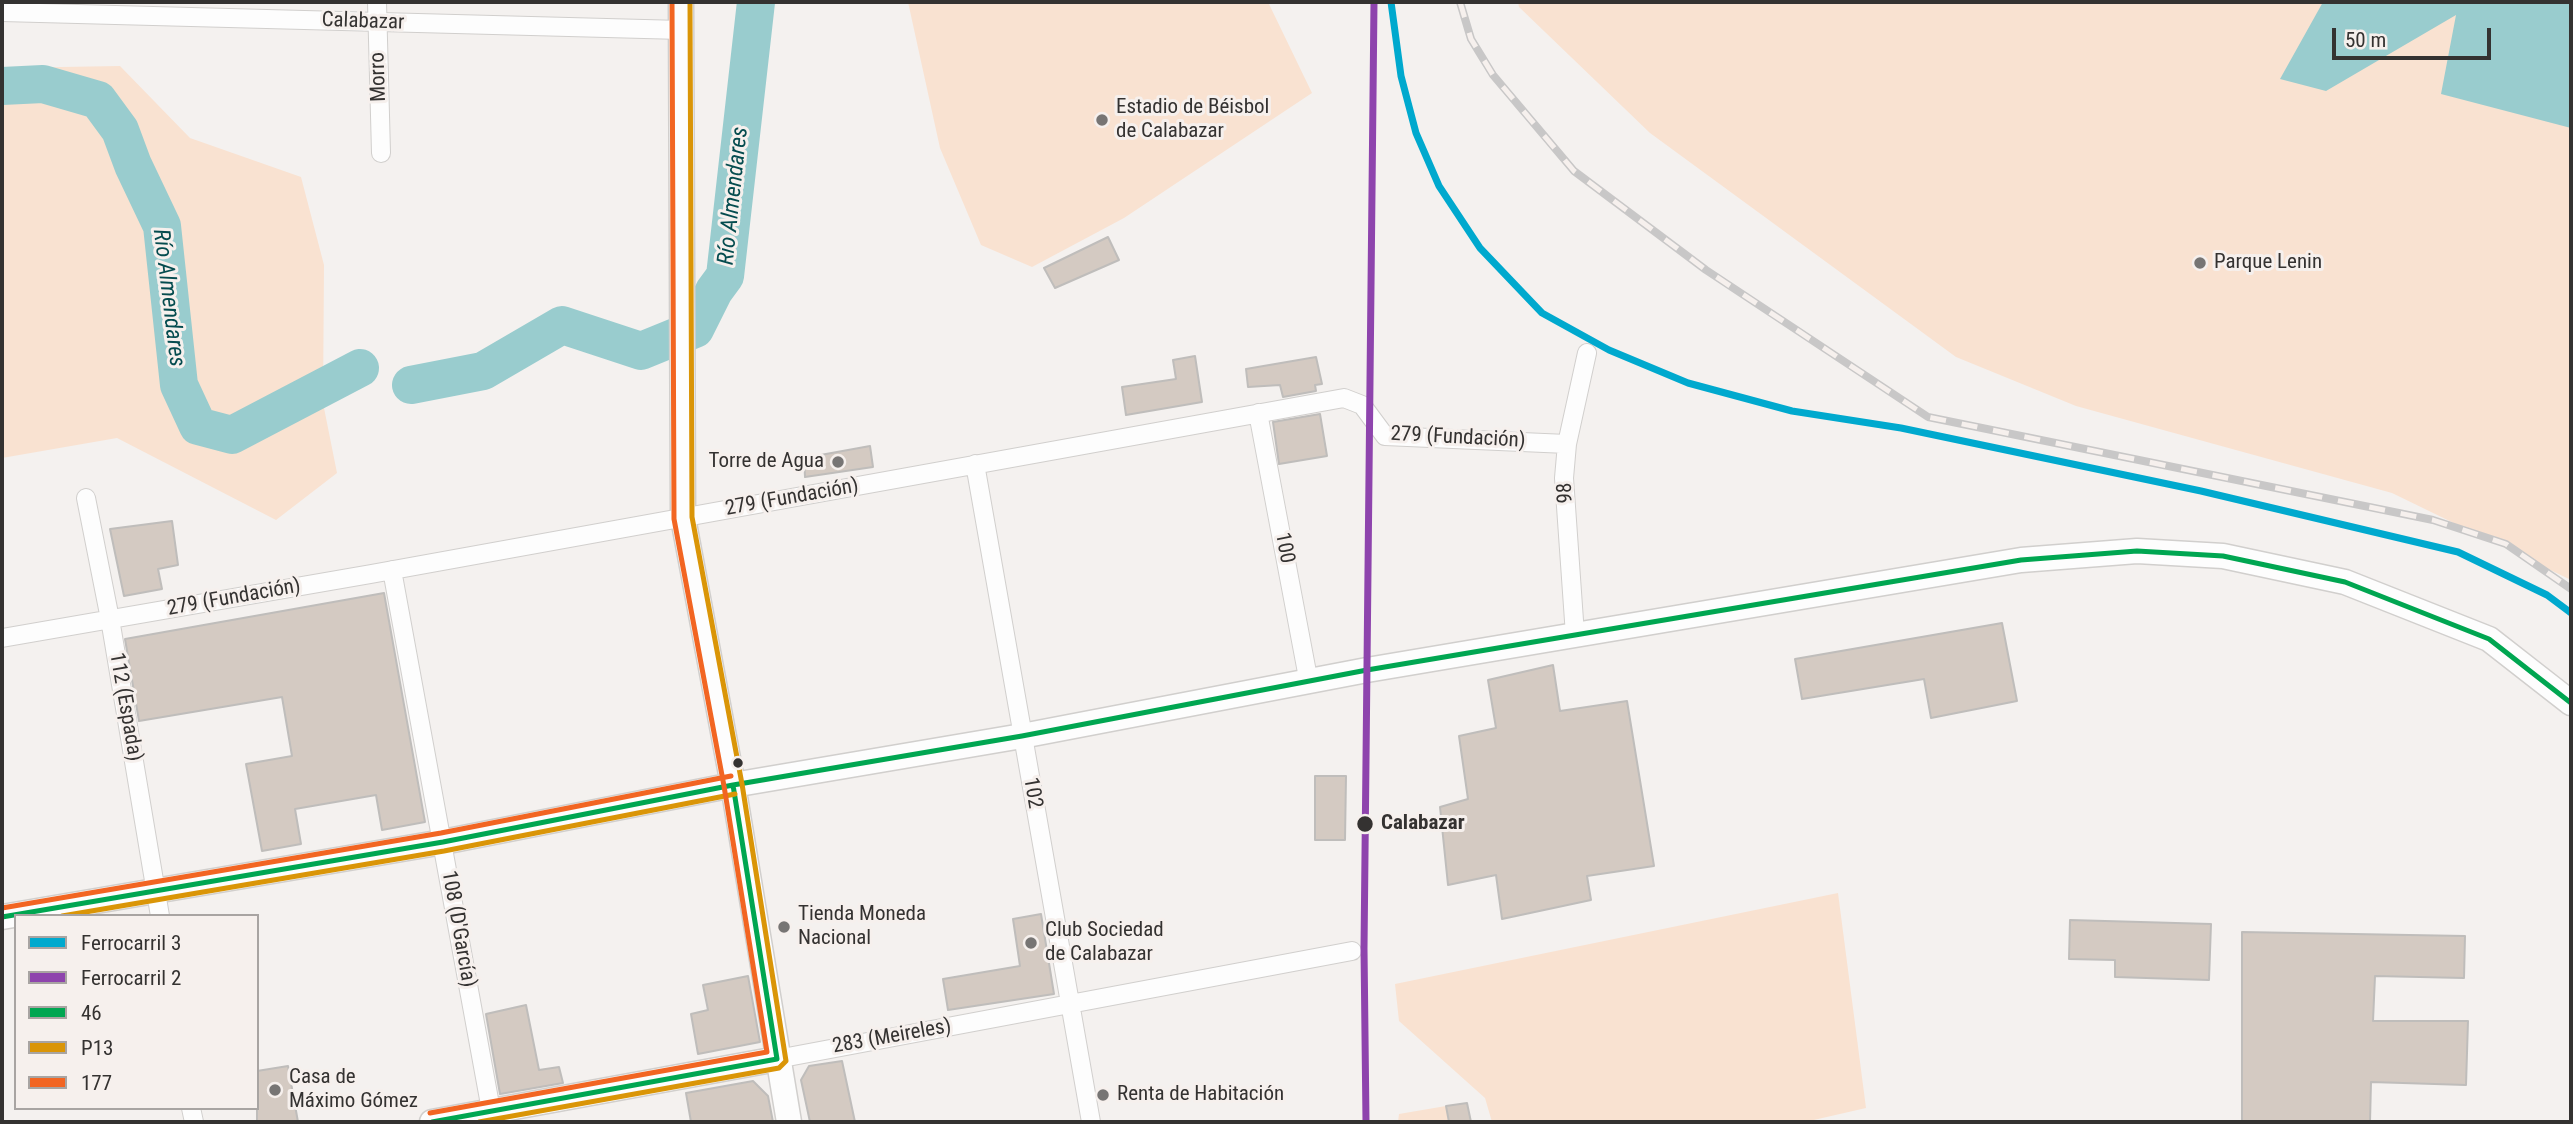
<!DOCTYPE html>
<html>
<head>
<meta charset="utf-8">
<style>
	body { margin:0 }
	#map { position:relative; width:2573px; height:1124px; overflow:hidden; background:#f4f1ef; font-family:"Roboto Condensed",sans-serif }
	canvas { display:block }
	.frame { position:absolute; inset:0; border:4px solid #343231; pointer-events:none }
	.legend { position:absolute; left:14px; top:914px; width:245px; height:196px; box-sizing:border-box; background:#f6f0ed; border:2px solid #a8a4a2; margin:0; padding:9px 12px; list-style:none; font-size:21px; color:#343231 }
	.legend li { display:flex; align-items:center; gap:14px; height:35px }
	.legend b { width:35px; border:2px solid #a8a4a2 }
	.scale { position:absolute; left:2332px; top:28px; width:159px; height:32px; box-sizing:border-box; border:4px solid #343231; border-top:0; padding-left:9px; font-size:21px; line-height:24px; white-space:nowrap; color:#343231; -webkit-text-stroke:5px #f6f0ed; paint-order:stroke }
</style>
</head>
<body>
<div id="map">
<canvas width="2573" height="1124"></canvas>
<div class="frame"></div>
<ul class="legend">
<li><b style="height:9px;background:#00a9ce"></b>Ferrocarril 3</li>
<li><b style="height:9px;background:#8e44ad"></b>Ferrocarril 2</li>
<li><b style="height:9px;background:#00a651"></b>46</li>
<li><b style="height:9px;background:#da9507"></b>P13</li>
<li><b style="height:9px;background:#f26522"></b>177</li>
</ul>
<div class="scale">50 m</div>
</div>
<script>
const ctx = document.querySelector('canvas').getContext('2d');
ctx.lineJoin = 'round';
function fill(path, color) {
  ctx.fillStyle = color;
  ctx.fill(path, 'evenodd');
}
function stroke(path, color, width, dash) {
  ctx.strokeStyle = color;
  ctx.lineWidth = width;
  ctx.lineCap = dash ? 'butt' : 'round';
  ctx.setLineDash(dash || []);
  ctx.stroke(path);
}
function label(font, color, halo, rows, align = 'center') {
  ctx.font = font + ' "Roboto Condensed",sans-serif';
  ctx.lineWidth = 6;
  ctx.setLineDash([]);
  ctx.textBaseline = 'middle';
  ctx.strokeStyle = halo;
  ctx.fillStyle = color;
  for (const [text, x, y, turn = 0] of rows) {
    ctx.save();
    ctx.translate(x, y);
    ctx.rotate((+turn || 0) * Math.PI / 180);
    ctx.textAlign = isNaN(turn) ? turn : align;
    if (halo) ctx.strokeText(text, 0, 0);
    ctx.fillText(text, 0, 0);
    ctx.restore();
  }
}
fill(new Path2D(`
	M 908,2 L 1268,2 L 1312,93 L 1124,218 L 1032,267 L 981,245 L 940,148 Z
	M 1518,2 L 2571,2 L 2571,580 L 2392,493 L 2076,406 L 1956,357 L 1650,133 L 1519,7 Z
	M 120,66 L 190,138 L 301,177 L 324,265 L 323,403 L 337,473 L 276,520 L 117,438 L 2,458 L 2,68 Z
	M 1838,893 L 1866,1108 L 1805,1122 L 1492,1122 L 1485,1098 L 1399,1021 L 1395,984 Z
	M 1446,1106 L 1449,1122 L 1398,1122 L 1399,1114 Z`), '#f9e2d1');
fill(new Path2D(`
	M 2323,2 L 2571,2 L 2571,128 L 2441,94 L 2456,15 L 2326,91 L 2280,79 Z`), '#99ccce');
stroke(new Path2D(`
	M 2,86 L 43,84 L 98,100 L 120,130 L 133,165 L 162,226 L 179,385 L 198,426 L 232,435 L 360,368
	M 411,385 L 483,371 L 562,325 L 641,351 L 695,329 L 714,291 L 725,276 L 756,2`), '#99ccce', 38);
const building = new Path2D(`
	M 1108,237 L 1119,260 L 1055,288 L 1044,268 Z
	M 1195,356 L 1202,402 L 1126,415 L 1122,387 L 1176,379 L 1173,360 Z
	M 1316,357 L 1322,384 L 1315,385 L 1316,391 L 1283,397 L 1280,385 L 1248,387 L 1246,369 Z
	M 1320,414 L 1327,456 L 1279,464 L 1273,422 Z
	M 870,446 L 873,467 L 805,477 L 804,458 Z
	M 172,521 L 178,565 L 158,569 L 162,589 L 124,596 L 110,529 Z
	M 384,593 L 425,822 L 382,830 L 376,795 L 295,809 L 301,844 L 262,851 L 246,764 L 292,756 L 282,697 L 139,721 L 125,639 Z
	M 2002,623 L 2017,701 L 1931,718 L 1924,679 L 1802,699 L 1795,659 Z
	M 1553,665 L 1560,711 L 1627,701 L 1654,866 L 1587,876 L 1591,900 L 1502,919 L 1496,875 L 1448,885 L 1440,807 L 1468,799 L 1459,736 L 1496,728 L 1488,680 Z
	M 1315,776 L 1346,776 L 1345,840 L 1315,840 Z
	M 1041,914 L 1054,994 L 948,1010 L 943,979 L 1020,966 L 1013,919 Z
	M 2070,920 L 2211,924 L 2209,980 L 2115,977 L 2115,960 L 2069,959 Z
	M 2242,932 L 2465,936 L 2464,978 L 2375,976 L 2373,1021 L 2468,1021 L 2466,1085 L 2371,1082 L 2370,1122 L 2242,1122 Z
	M 748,976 L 760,1042 L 698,1054 L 691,1014 L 708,1010 L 703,985 Z
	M 526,1005 L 539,1070 L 559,1067 L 563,1083 L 500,1094 L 486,1014 Z
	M 842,1061 L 855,1122 L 810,1122 L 801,1080 L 809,1066 Z
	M 288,1066 L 298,1122 L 257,1122 L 257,1071 Z
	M 753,1081 L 768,1096 L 773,1122 L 691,1122 L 686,1093 Z
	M 1467,1103 L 1471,1122 L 1449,1122 L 1446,1106 Z`);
fill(building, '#d4cac2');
stroke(building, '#bfbdbb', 2);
const street = new Path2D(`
	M 377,2 L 381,153
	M 2,12 L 682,30
	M 1258,413 L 1309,683
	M 975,464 L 1091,1122
	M 86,498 L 110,619 L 160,916
	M 392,570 L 493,1121
	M 1575,635 L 1564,478 L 1567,444 L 1587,353
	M 2,638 L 371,574 L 1344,398 L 1362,405 L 1385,436 L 1567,444
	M 777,1059 L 1352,951
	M 191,1108 L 194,1122`);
const secondary = new Path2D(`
	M 681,2 L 683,518 L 733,785 L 789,1122
	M 2,917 L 443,842 L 733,785 L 1022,736 L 1367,670 L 2021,560 L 2137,551 L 2223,556 L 2345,582 L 2489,639 L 2571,703
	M 432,1122 L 777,1059`);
stroke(street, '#d1cfcd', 20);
stroke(secondary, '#d1cfcd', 27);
stroke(street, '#fdfdfd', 18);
stroke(secondary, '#fdfdfd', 24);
const rail = new Path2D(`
	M 1460,2 L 1471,39 L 1493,75 L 1574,171 L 1706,270 L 1928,417 L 2433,520 L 2506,544 L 2571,589`);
stroke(rail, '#c8c7c7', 8);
stroke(rail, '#f6f0ed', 5, [16]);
stroke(new Path2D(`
	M 2,917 L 443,842 L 733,785 L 1022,736 L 1367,670 L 2021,560 L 2137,551 L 2223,556 L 2345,582 L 2489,639 L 2571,703
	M 432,1122 L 777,1059 L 733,785`), '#00a651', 5);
stroke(new Path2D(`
	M 62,916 L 444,851 L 735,794
	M 479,1122 L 779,1068 L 786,1061 L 742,784 L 692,517 L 690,2`), '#da9507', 5);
stroke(new Path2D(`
	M 2,908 L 441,833 L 731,776
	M 430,1113 L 767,1052 L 724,786 L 674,519 L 672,2`), '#f26522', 5);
stroke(new Path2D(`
	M 1391,2 L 1401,76 L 1416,133 L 1439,186 L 1480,248 L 1542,313 L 1609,350 L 1688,383 L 1792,411 L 1901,428 L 2201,491 L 2458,552 L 2547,595 L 2571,613`), '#00a9ce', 7);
stroke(new Path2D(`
	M 1366,1122 L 1364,948 L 1374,2`), '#8e44ad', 7);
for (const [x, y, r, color] of [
	[1102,120,7,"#777574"],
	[2200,263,7,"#777574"],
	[838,462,7,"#777574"],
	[738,763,6,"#343231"],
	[1365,824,9,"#343231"],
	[784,927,7,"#777574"],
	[1031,943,7,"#777574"],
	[275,1090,7,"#777574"],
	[1103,1095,7,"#777574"]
]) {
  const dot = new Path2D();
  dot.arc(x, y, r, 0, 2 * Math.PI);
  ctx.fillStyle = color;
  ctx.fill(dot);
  stroke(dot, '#f6f0ed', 2.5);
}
label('21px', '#343231', '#f6f0ed', [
	["Calabazar",363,22,2],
	["Morro",379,77,-92],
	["279 (Fundación)",1458,438,3],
	["98",1566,493,-93],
	["279 (Fundación)",792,498,-10],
	["100",1284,548,79],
	["279 (Fundación)",234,598,-10],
	["112 (Espada)",125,707,80],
	["102",1032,793,80],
	["108 (D'García)",458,929,80],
	["283 (Meireles)",892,1037,-10]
]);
label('21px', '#343231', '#f6f0ed', [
	["Estadio de Béisbol",1116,108],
	["de Calabazar",1116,132],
	["Parque Lenin",2214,263],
	["Torre de Agua",824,462,"right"],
	["Tienda Moneda",798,915],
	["Nacional",798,939],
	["Club Sociedad",1045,931],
	["de Calabazar",1045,955],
	["Casa de",289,1078],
	["Máximo Gómez",289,1102],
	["Renta de Habitación",1117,1095]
], 'left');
label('bold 21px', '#343231', '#f6f0ed', [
	["Calabazar",1381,824]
], 'left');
label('italic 23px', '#054c4f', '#f6f0ed', [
	["Río Almendares",734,196,-84],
	["Río Almendares",168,298,83]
]);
</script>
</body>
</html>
